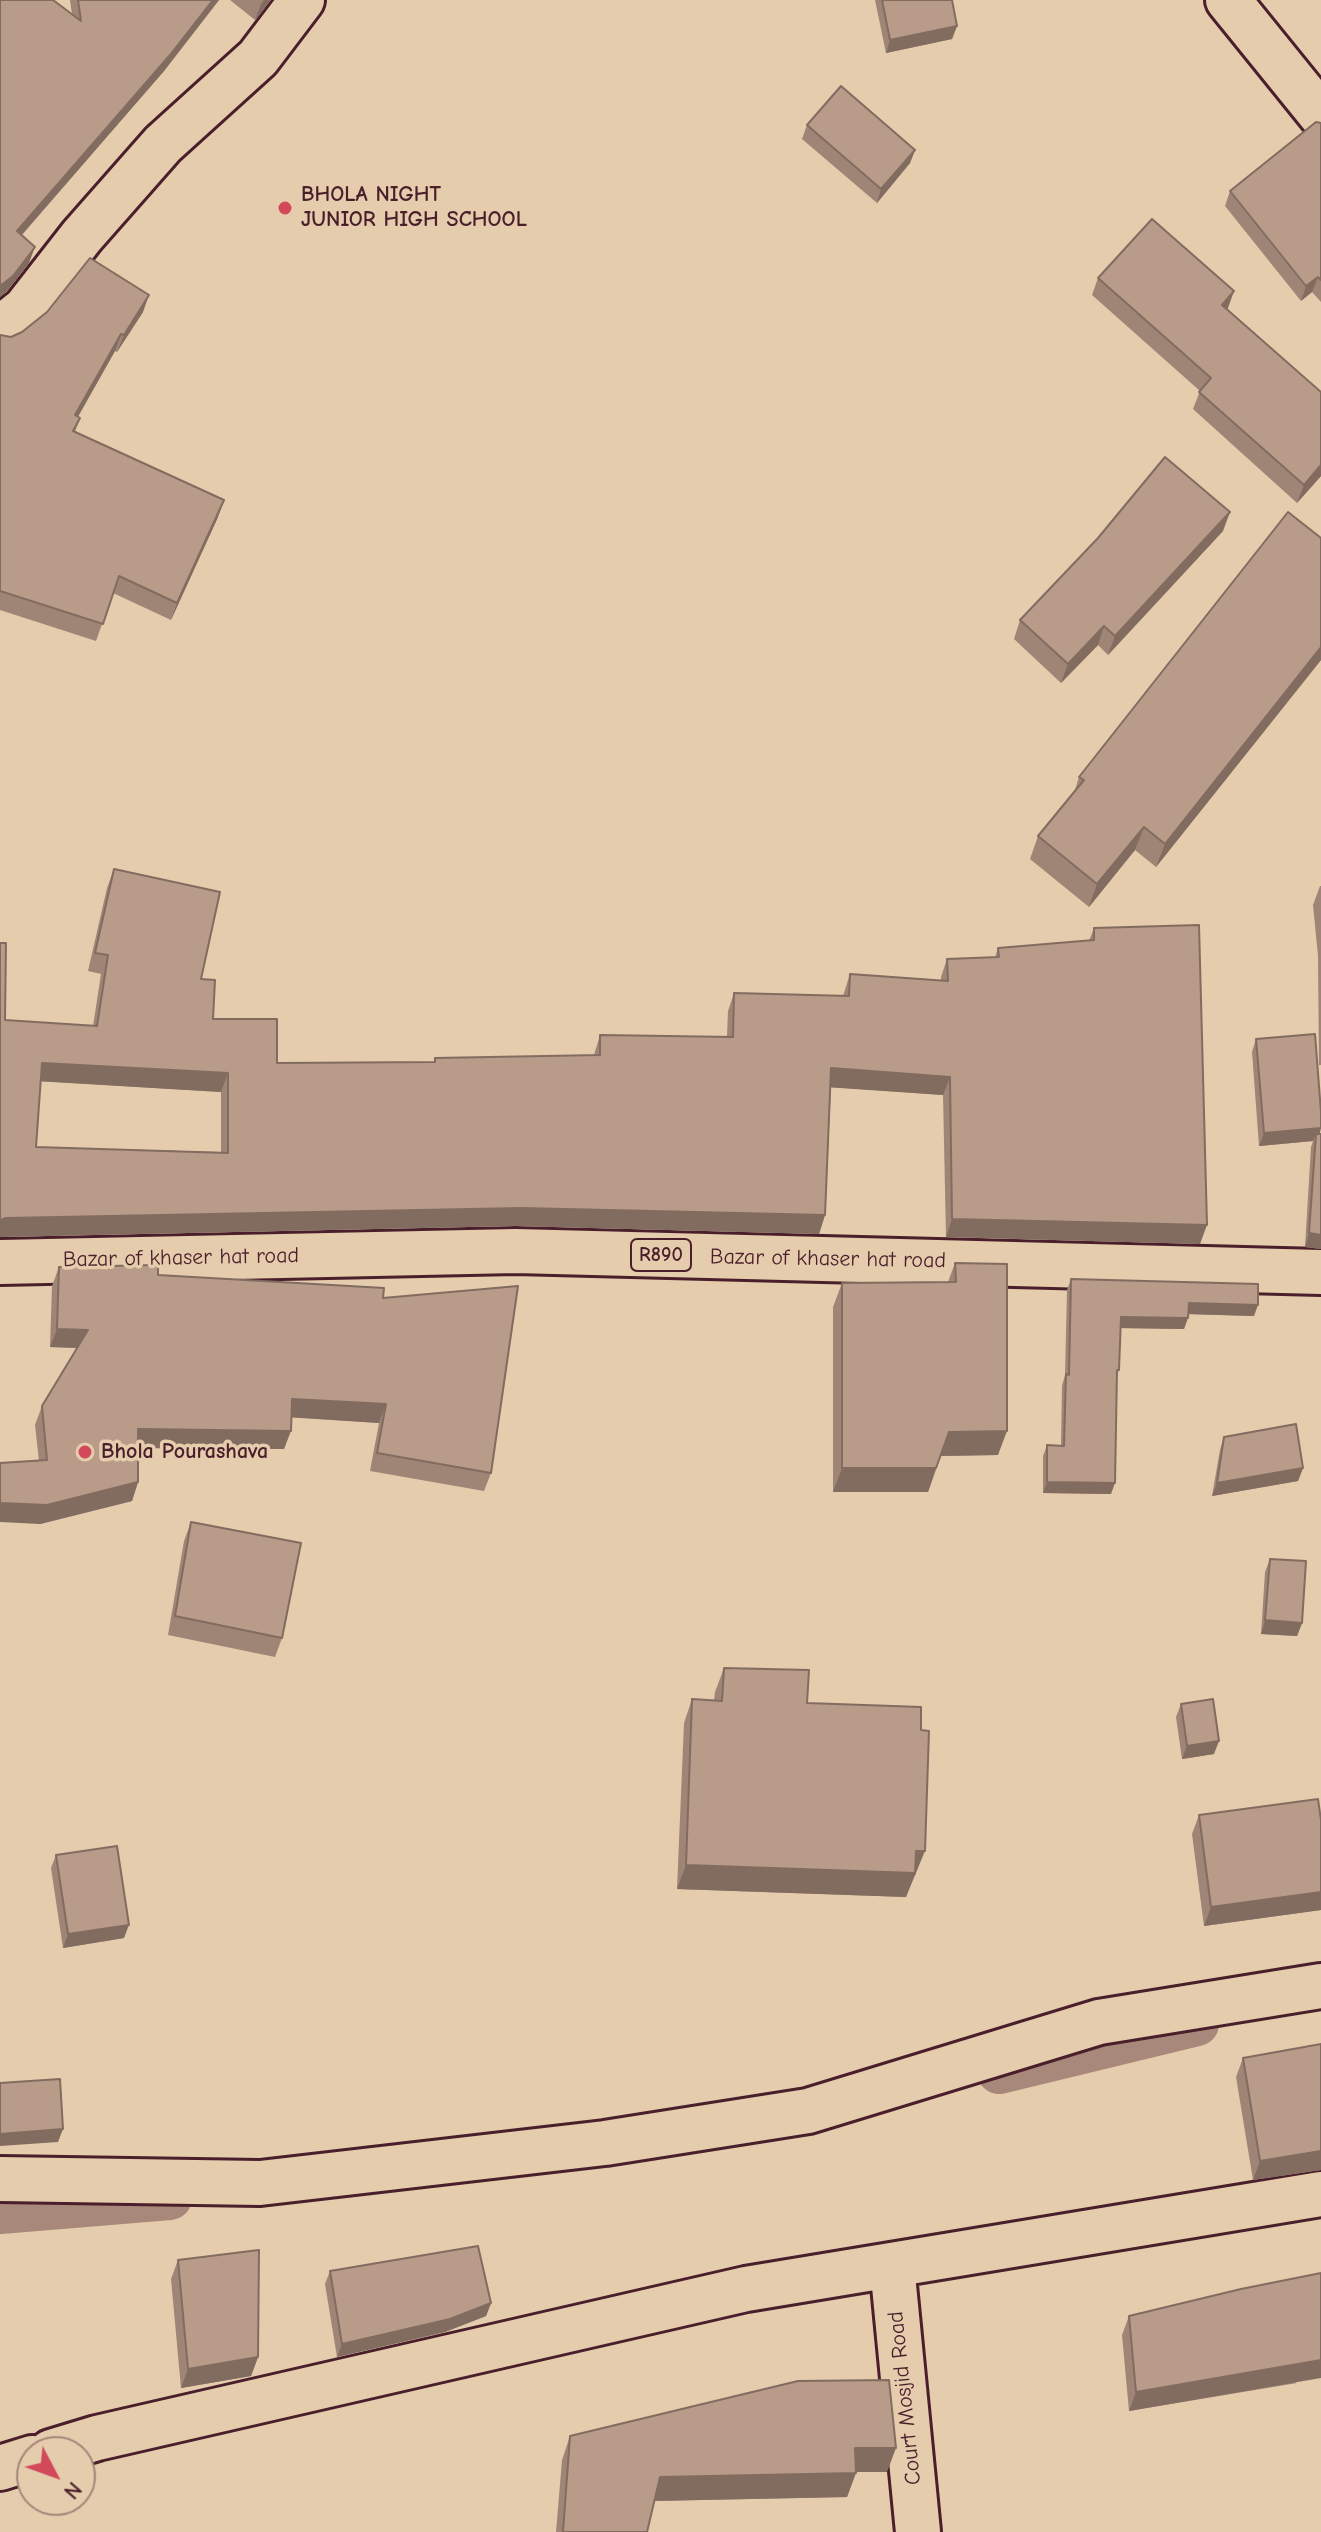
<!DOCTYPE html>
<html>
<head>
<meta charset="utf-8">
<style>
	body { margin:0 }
	#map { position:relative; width:1321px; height:2532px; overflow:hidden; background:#e4ccad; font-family:"Comic Neue",sans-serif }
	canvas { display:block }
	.north { position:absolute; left:16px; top:2436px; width:80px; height:80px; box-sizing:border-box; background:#e4ccad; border:2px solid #a68779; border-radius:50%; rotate:131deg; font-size:22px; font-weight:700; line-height:32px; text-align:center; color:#4a1f2b }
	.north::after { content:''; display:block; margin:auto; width:28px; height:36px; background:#d1495b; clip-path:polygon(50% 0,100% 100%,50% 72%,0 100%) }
</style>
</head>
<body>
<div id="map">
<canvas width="1321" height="2532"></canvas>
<div class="north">N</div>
</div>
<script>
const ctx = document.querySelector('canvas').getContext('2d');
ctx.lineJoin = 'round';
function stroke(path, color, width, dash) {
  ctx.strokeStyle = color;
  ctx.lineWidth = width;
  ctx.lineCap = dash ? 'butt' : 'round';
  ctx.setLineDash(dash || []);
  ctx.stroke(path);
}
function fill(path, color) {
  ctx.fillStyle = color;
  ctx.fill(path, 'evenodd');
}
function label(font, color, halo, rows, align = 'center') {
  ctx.font = font + ' "Comic Neue",sans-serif';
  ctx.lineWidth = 7;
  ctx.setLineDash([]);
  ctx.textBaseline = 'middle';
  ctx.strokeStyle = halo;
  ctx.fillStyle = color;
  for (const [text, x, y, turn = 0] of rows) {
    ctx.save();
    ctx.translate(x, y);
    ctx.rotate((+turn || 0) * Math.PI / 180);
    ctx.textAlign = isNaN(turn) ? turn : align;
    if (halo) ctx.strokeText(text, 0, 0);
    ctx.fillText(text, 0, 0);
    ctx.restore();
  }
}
stroke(new Path2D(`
	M 999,2072 L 1197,2024
	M 0,2212 L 170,2198`), '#a8887a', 44);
const minor = new Path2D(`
	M 1228,0 L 1321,115
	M 0,329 L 25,309 L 82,236 L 163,144 L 258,58 L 302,0
	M 0,2179 L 260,2183 L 605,2143 L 808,2111 L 1099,2022 L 1321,1986
	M 892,2265 L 918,2532
	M 51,2452 L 97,2438 L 746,2289 L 1321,2194
	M 0,2468 L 32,2458`);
const major = new Path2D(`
	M 0,1262 L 516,1251 L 1321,1272`);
stroke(minor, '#4a1f2b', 50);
stroke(major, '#4a1f2b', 50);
stroke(minor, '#e4ccad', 44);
stroke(major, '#e4ccad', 44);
fill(new Path2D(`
	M 70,0 L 219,0 L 164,71 L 22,235 L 29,263 L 7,291 L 72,14 Z
	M 230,0 L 271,0 L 255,20 Z
	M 875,0 L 952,0 L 957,26 L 952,39 L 886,53 Z
	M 1321,123 L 1321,302 L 1312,292 L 1301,301 L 1225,206 L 1230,191 Z
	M 807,125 L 915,150 L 910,163 L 877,203 L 802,139 Z
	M 1098,278 L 1227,309 L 1321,476 L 1297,503 L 1193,409 L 1200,391 L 1092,295 Z
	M 143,312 L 117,352 L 115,351 L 78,417 L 80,418 L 75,432 L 218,517 L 171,620 L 113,593 L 96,641 L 0,610 L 0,335 L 11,337 Z
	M 1223,531 L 1108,655 L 1098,645 L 1061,683 L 1014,639 L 1020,620 Z
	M 1321,538 L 1321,660 L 1156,867 L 1135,850 L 1089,907 L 1030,859 L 1038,836 L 1074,793 L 1079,777 Z
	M 114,869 L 201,979 L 213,1019 L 277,1063 L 434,1062 L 435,1058 L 594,1055 L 600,1035 L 727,1037 L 728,1011 L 734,993 L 843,996 L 850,974 L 941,981 L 941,977 L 947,959 L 995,957 L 998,948 L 1089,941 L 1094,928 L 1200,1244 L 946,1237 L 943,1095 L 831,1087 L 825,1215 L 819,1234 L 515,1226 L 0,1237 L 5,1020 L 93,1026 L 101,974 L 88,971 L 107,888 ZM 40,1081 L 221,1092 L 221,1152 L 36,1147 Z
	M 1320,886 L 1321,886 L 1321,1065 L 1319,1065 L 1318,956 L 1313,905 Z
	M 1256,1039 L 1320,1134 L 1321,1249 L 1305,1247 L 1311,1147 L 1313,1141 L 1259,1146 L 1252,1052 Z
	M 955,1263 L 998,1455 L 941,1456 L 928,1492 L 833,1492 L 833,1307 L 842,1283 L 948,1282 Z
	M 59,1267 L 158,1275 L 383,1298 L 491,1473 L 484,1491 L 370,1471 L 379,1423 L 292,1417 L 284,1449 L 138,1448 L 138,1482 L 132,1501 L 40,1524 L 39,1461 L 35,1425 L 42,1406 L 77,1348 L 50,1347 L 52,1286 Z
	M 1071,1279 L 1254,1316 L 1188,1314 L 1184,1329 L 1121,1328 L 1119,1370 L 1116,1378 L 1111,1494 L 1043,1493 L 1043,1456 L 1047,1445 L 1061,1446 L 1062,1386 L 1065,1375 L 1067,1290 Z
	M 1224,1437 L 1303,1468 L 1298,1481 L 1212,1496 L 1220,1450 Z
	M 191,1522 L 282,1638 L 275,1657 L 168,1635 L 184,1541 Z
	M 1270,1559 L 1302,1623 L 1297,1636 L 1261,1634 L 1265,1572 Z
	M 724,1668 L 807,1703 L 916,1875 L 914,1875 L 906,1897 L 677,1889 L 684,1723 L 692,1699 L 714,1700 L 715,1692 Z
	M 1181,1704 L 1214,1754 L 1182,1759 L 1176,1717 Z
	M 1199,1815 L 1321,1820 L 1321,1910 L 1204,1926 L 1192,1834 Z
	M 56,1855 L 124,1938 L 63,1948 L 51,1868 Z
	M 1321,2044 L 1321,2170 L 1253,2180 L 1236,2077 L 1243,2058 Z
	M 178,2260 L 258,2357 L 251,2376 L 181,2388 L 171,2279 Z
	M 330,2271 L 491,2303 L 486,2316 L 445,2332 L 337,2357 L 325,2284 Z
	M 1129,2316 L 1297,2383 L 1129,2411 L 1122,2335 Z
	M 570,2436 L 887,2472 L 856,2472 L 847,2497 L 654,2501 L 647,2532 L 556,2532 L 562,2460 Z`), '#9f8576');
fill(new Path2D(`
	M 213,0 L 219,0 L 164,71 L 11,247 L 17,231 Z
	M 264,0 L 271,0 L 255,20 L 261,4 Z
	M 957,26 L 952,39 L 886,53 L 890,40 Z
	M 915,150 L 910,163 L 877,203 L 881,189 Z
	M 35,247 L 29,263 L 7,291 L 0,297 L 0,286 Z
	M 1318,277 L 1312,292 L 1301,301 L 1306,286 Z
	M 1234,291 L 1228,308 L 1216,322 L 1222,305 Z
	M 149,295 L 143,312 L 117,352 L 124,335 Z
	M 121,334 L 115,351 L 69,432 L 75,415 Z
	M 1321,465 L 1321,476 L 1297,503 L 1304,485 Z
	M 224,500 L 218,517 L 171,620 L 177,603 Z
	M 1230,512 L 1223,531 L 1108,655 L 1115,636 Z
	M 1104,626 L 1098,645 L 1061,683 L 1068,664 Z
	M 1321,647 L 1321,660 L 1156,867 L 1165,844 Z
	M 1144,827 L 1135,850 L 1089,907 L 1097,884 Z
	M 42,1063 L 228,1073 L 221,1092 L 35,1081 Z
	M 831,1068 L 950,1077 L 943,1095 L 825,1087 Z
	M 1321,1128 L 1318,1141 L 1316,1134 L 1313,1141 L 1259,1146 L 1264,1133 Z
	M 522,1208 L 825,1215 L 819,1234 L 515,1226 L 0,1237 L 0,1220 L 6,1218 Z
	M 952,1219 L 1207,1225 L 1200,1244 L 946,1237 Z
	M 1309,1233 L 1321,1235 L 1321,1249 L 1305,1247 Z
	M 1189,1303 L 1258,1305 L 1254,1316 L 1185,1314 Z
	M 1121,1317 L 1188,1318 L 1184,1329 L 1117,1328 Z
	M 57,1329 L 88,1330 L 81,1348 L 50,1347 Z
	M 292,1399 L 386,1404 L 379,1423 L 285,1417 Z
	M 138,1429 L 291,1431 L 284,1449 L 131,1448 Z
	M 1007,1431 L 998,1455 L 940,1456 L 949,1432 Z
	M 842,1468 L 936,1468 L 928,1492 L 833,1492 Z
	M 1303,1468 L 1298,1481 L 1212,1496 L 1217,1483 Z
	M 138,1482 L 132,1501 L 40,1524 L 0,1522 L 0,1503 Z
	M 1047,1482 L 1115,1483 L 1111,1494 L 1043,1493 Z
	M 1265,1620 L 1302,1623 L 1297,1636 L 1261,1634 Z
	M 1219,1741 L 1214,1754 L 1182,1759 L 1187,1746 Z
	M 916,1851 L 925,1851 L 906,1897 L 677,1889 L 686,1865 Z
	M 1321,1892 L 1321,1910 L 1204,1926 L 1211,1907 Z
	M 129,1925 L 124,1938 L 63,1948 L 68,1934 Z
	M 63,2129 L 58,2142 L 0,2146 L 0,2134 Z
	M 1321,2151 L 1321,2170 L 1253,2180 L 1260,2161 Z
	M 491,2303 L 486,2316 L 445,2332 L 337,2357 L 342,2344 Z
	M 258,2357 L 251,2376 L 181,2388 L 188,2369 Z
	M 1321,2360 L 1321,2378 L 1129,2411 L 1136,2392 Z
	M 855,2448 L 896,2448 L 887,2472 L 846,2472 Z
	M 856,2473 L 847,2497 L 651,2501 L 660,2477 Z`), '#826c60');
const building = new Path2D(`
	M 0,0 L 53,0 L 81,21 L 78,0 L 213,0 L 170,55 L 17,231 L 35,247 L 13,276 L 0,286 Z
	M 882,0 L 952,0 L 957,26 L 890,40 Z
	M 841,86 L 915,150 L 881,189 L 807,125 Z
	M 1316,122 L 1321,123 L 1321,280 L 1318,277 L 1306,286 L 1230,191 Z
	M 1152,219 L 1234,291 L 1222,305 L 1321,392 L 1321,465 L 1304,485 L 1199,392 L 1211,378 L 1098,278 Z
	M 90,258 L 149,295 L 124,335 L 121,334 L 75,415 L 80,418 L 73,431 L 224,500 L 177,603 L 119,576 L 103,624 L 0,591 L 0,335 L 11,337 L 22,332 L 47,312 Z
	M 1165,457 L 1230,512 L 1115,636 L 1104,626 L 1068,664 L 1020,620 L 1098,538 Z
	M 1288,512 L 1321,538 L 1321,647 L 1165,844 L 1144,827 L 1097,884 L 1038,836 L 1084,780 L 1079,777 Z
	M 114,869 L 220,892 L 201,979 L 215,980 L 213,1019 L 277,1019 L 277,1063 L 435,1062 L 435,1058 L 600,1055 L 600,1035 L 733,1037 L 734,993 L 849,996 L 850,974 L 948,981 L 947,959 L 999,957 L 998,948 L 1094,940 L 1094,928 L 1199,925 L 1207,1225 L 952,1219 L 950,1077 L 831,1068 L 825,1215 L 522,1208 L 6,1218 L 0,1220 L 0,943 L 6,943 L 5,1020 L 97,1026 L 108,955 L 95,953 ZM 42,1063 L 228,1073 L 228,1153 L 36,1147 Z
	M 1315,1034 L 1321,1112 L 1321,1128 L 1264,1133 L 1256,1039 Z
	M 1316,1134 L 1321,1134 L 1321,1235 L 1309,1233 Z
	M 955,1263 L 1007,1264 L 1007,1431 L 949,1432 L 936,1468 L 842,1468 L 842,1283 L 956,1282 Z
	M 158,1265 L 158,1275 L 384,1288 L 383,1298 L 518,1286 L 491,1473 L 377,1453 L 386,1404 L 292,1399 L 291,1431 L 138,1429 L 138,1482 L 47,1505 L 0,1503 L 0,1463 L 47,1460 L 42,1406 L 88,1330 L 57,1329 L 59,1267 Z
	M 1071,1279 L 1258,1284 L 1258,1305 L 1189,1303 L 1188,1318 L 1121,1317 L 1119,1370 L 1117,1370 L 1115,1483 L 1047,1482 L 1047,1445 L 1064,1446 L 1066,1374 L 1069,1375 Z
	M 1296,1424 L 1303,1468 L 1217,1483 L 1224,1437 Z
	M 191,1522 L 301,1543 L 282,1638 L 175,1616 Z
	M 1270,1559 L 1306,1561 L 1302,1623 L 1265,1620 Z
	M 724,1668 L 809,1670 L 807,1703 L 921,1707 L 921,1730 L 929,1731 L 925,1851 L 916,1851 L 915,1873 L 686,1865 L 692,1699 L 722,1701 Z
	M 1213,1699 L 1219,1741 L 1187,1746 L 1181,1704 Z
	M 1318,1799 L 1321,1820 L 1321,1892 L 1211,1907 L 1199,1815 Z
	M 117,1846 L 129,1925 L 68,1934 L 56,1855 Z
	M 1321,2044 L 1321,2151 L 1260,2161 L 1243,2058 Z
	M 60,2079 L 63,2129 L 0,2134 L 0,2083 Z
	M 478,2246 L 491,2303 L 450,2319 L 342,2344 L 330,2271 Z
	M 259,2250 L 258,2357 L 188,2369 L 178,2260 Z
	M 1321,2273 L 1321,2360 L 1136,2392 L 1129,2316 L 1241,2289 Z
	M 889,2380 L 896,2448 L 855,2448 L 856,2473 L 660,2477 L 647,2532 L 563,2532 L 570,2436 L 798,2381 Z`);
fill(building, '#b99b89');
stroke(building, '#826c60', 2);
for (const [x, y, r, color] of [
	[285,208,8,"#d1495b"],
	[85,1452,8,"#d1495b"]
]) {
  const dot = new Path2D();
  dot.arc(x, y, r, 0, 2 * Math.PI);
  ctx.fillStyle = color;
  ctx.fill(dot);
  stroke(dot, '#e4ccad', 3);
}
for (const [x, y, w] of [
	[661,1255,60]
]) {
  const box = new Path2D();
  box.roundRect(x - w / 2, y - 16, w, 32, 6);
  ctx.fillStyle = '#e4ccad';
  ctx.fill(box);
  stroke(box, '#4a1f2b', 2);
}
label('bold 20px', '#4a1f2b', null, [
	["R890",661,1255]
]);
label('bold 22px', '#4a1f2b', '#e4ccad', [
	["BHOLA NIGHT",301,195],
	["JUNIOR HIGH SCHOOL",301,220],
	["Bhola Pourashava",101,1452]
], 'left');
label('22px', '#4a1f2b', '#e4ccad', [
	["Bazar of khaser hat road",181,1258,-1],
	["Bazar of khaser hat road",828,1259,1],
	["Court Mosjid Road",905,2398,-96]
]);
</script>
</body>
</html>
